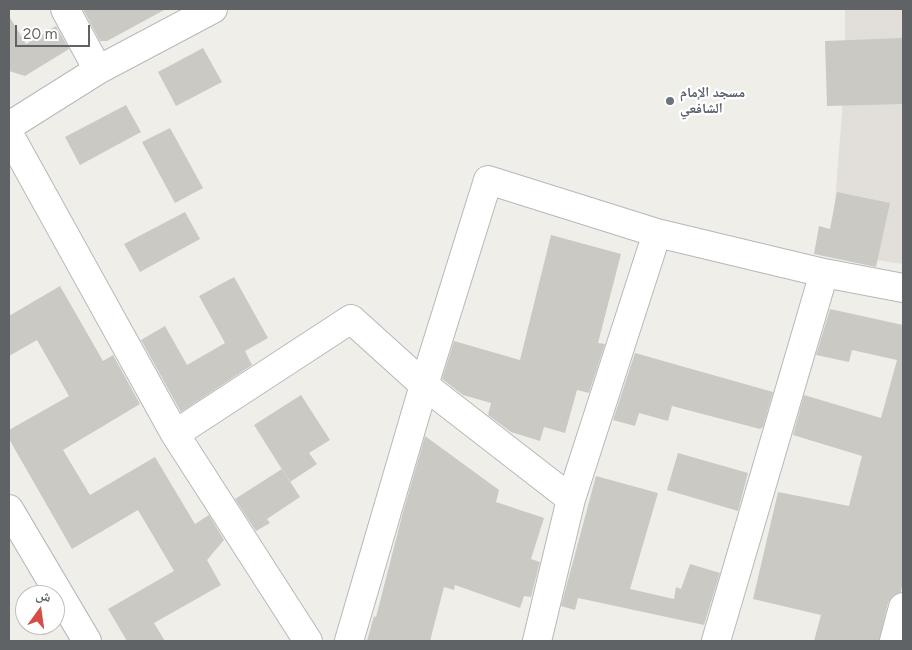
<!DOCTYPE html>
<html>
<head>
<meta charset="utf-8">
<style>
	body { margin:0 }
	#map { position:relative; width:912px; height:650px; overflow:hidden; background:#f0eee8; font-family:Figtree,"Noto Naskh Arabic",sans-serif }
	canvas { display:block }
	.frame { position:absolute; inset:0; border:10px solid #606366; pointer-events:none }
	.north { position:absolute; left:15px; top:585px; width:50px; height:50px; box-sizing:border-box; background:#fff; border:1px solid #bfc1c2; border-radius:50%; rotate:14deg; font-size:14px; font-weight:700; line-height:20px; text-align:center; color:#606366 }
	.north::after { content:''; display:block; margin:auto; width:18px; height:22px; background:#d64d48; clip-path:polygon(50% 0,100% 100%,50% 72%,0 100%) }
	.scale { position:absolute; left:15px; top:25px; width:75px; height:22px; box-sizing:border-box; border:2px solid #606366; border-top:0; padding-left:6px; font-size:15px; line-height:18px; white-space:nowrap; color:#606366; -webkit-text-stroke:4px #fff; paint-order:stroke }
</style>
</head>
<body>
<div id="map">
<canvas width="912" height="650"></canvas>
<div class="frame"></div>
<div class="north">ش</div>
<div class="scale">20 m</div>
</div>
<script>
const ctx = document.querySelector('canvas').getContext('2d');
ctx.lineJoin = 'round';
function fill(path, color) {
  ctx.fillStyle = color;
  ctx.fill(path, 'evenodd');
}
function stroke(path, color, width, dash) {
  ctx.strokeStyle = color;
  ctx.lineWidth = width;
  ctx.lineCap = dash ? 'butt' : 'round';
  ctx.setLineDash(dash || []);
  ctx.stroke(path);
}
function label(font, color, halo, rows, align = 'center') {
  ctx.font = font + ' Figtree,"Noto Naskh Arabic",sans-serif';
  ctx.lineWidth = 4.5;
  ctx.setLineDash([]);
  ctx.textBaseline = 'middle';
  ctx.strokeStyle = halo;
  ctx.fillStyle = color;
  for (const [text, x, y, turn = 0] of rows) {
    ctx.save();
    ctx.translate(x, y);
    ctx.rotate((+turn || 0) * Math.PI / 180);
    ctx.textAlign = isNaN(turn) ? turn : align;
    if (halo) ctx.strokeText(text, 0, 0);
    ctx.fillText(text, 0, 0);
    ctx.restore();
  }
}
fill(new Path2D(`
	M 859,9 L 903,9 L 903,264 L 831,253 L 845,74 L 845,10 Z`), '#e2dfda');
fill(new Path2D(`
	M 83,9 L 166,9 L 107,41 L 100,41 Z
	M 9,16 L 26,44 L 56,26 L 69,49 L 25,76 L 9,71 Z
	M 903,38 L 903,104 L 827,106 L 825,41 Z
	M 203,48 L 222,82 L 176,106 L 158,72 Z
	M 126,105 L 141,132 L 80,165 L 65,137 Z
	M 170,128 L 203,188 L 175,203 L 142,142 Z
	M 837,192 L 890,203 L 876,267 L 814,254 L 819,226 L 830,229 Z
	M 185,212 L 200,239 L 140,272 L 124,244 Z
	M 551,235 L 621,254 L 598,343 L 605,344 L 589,393 L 577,390 L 565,433 L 544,427 L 540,441 L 511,432 L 488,415 L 491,403 L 463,395 L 442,379 L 454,341 L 520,360 Z
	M 234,277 L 268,338 L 245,351 L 252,365 L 181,412 L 141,340 L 165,326 L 187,365 L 225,343 L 199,296 Z
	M 60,286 L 103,361 L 113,355 L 140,404 L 63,450 L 90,495 L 155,457 L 195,524 L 209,515 L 224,540 L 207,560 L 221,585 L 154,623 L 165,641 L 127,641 L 108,609 L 174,571 L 138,510 L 72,549 L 9,439 L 9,430 L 69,396 L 37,340 L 9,356 L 9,316 Z
	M 830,309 L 903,325 L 903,580 L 901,592 L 892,596 L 888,603 L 879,641 L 814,641 L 821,615 L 753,599 L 778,492 L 849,506 L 862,456 L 793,435 L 804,395 L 881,418 L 897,360 L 852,350 L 849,362 L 816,355 Z
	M 635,353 L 773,392 L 763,427 L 760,429 L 672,406 L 668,421 L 639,413 L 635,426 L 613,420 Z
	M 301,395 L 330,440 L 309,453 L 317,464 L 290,482 L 254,425 Z
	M 425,436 L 499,490 L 496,502 L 544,518 L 531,559 L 540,562 L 531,597 L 524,596 L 520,608 L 455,585 L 454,590 L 444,587 L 430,641 L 367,641 L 374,616 L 376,617 L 402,516 Z
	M 678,453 L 748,473 L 738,511 L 667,490 Z
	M 282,469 L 300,497 L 267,519 L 270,523 L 256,531 L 235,499 Z
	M 596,476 L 658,493 L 630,589 L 674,599 L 676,587 L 681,589 L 690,564 L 720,573 L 704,625 L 578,598 L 575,610 L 561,606 Z`), '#cbc9c4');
const minor = new Path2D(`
	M 98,70 L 213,9
	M 9,126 L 98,70 L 65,9
	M 9,134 L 175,434
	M 571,499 L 657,233
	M 9,509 L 87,641
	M 308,641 L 175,434 L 351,319 L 424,385 L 488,180 L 657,233 L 824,273 L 903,288
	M 349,641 L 424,385 L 571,499 L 537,641
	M 716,641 L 824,273
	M 894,641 L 903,607`);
stroke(minor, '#b5b8bb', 30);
stroke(minor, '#fff', 28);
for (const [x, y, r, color] of [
	[670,101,5,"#6b7280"]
]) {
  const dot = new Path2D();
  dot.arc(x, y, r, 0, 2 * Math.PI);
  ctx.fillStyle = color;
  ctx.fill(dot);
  stroke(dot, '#fff', 2);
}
label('bold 14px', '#5b616d', '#fff', [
	["مسجد الإمام",680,93],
	["الشافعي",680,109]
], 'left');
</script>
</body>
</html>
